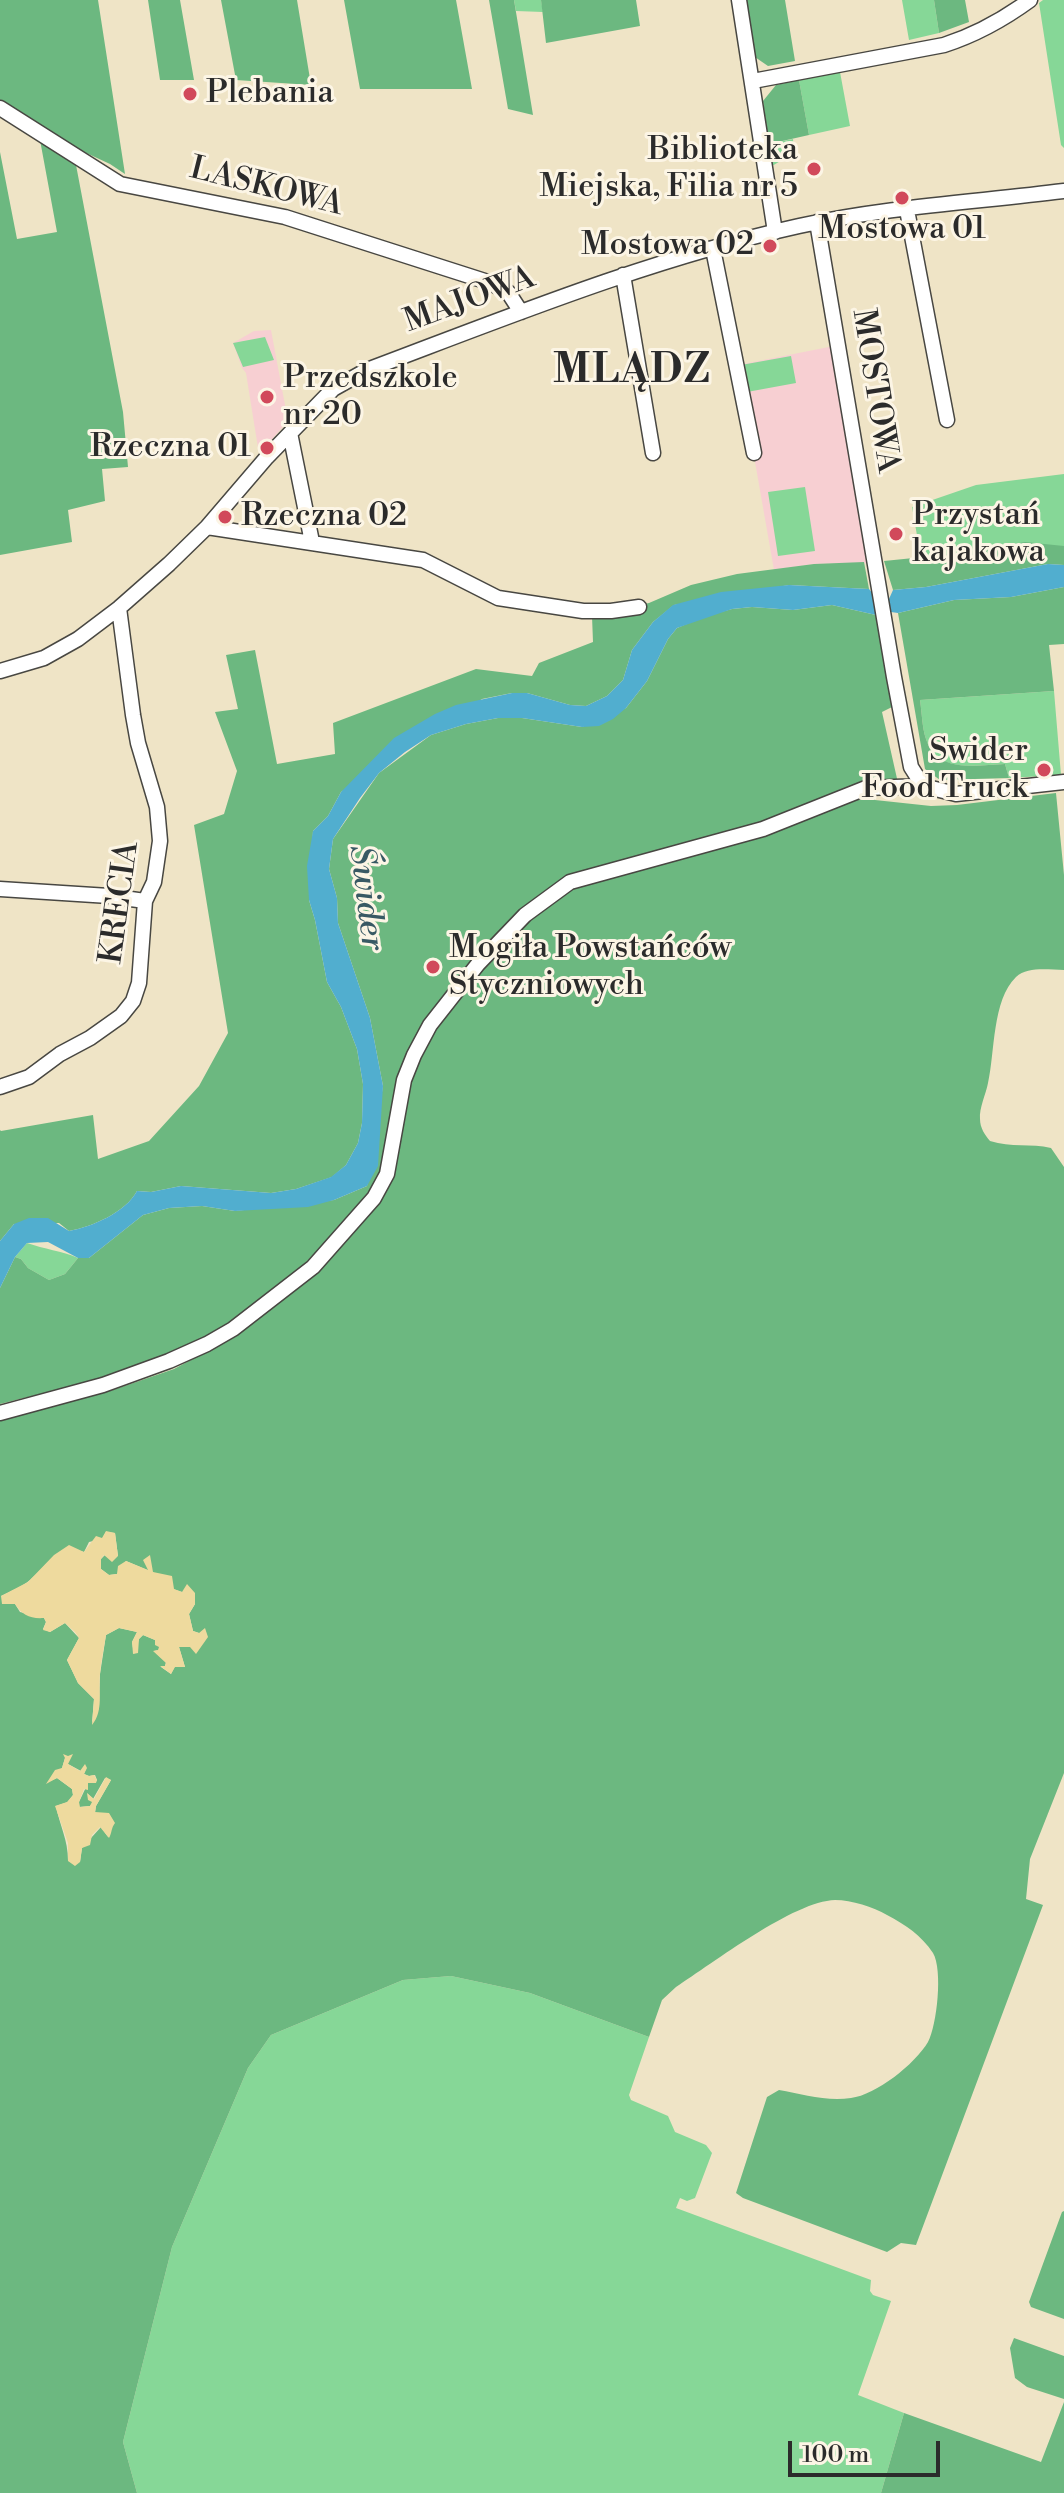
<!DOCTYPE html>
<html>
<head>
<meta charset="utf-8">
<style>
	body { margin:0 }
	#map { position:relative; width:1064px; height:2493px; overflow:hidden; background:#efe4c6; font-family:"Libre Bodoni",serif }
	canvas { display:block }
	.scale { position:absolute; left:788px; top:2441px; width:152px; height:36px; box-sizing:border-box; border:4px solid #2b2b2b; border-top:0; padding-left:10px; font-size:24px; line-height:28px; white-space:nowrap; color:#2b2b2b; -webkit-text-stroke:6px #fcf5e5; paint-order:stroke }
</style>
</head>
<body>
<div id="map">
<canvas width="1064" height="2493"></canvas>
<div class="scale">100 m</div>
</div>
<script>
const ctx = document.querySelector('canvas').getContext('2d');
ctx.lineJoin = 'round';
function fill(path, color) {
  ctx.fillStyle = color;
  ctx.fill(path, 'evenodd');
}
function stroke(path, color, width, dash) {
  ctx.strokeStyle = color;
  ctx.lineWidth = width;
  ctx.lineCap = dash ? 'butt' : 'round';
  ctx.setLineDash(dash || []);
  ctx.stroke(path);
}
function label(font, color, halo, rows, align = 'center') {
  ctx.font = font + ' "Libre Bodoni",serif';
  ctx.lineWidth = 6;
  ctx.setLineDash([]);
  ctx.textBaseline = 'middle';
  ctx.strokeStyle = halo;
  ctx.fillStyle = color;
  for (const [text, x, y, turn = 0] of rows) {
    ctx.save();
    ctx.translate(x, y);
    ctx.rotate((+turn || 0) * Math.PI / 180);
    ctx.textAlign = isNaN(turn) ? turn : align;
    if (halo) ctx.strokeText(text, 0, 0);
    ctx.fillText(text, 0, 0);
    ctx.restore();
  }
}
fill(new Path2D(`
	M 271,330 L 288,421 L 259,454 L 246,373 L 242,368 L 233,343 L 254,331 Z
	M 839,345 L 874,563 L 814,564 L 774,570 L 738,365 Z`), '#f7cfd2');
fill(new Path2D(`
	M 514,0 L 541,0 L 543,12 L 516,11 Z
	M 902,0 L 934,0 L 939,33 L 909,40 Z
	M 1043,0 L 1064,0 L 1064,148 L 1061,145 L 1039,3 Z
	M 840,72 L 850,126 L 809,135 L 799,80 Z
	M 793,139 L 794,153 L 772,166 L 769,144 Z
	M 265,337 L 274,360 L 243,367 L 233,343 Z
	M 791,356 L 796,383 L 747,392 L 741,365 Z
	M 1064,474 L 1064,546 L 921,558 L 912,507 L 976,485 Z
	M 805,487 L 815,551 L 778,556 L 768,492 Z
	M 1054,691 L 1061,775 L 1009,778 L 1005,764 C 976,765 936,774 926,739 C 922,727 922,713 920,700 Z
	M 27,1243 C 44,1249 62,1251 78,1258 L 65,1274 L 49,1280 L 28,1268 L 21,1259 L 15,1257 Z
	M 451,1976 L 530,1993 L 649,2037 L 629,2095 L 631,2100 L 668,2116 L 675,2132 L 706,2145 L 712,2153 L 695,2198 L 687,2201 L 680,2198 L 676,2208 L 871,2280 L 870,2291 L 873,2295 L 891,2301 L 858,2395 L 904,2413 L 881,2493 L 137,2493 L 123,2442 L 172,2247 L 248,2068 L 271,2035 L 403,1980 Z`), '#86d797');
fill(new Path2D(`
	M 0,0 L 98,0 L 125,174 L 110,164 L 56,139 L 0,102 Z
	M 148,0 L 180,0 L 194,80 L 160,80 Z
	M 221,0 L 297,0 L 311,85 L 236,80 Z
	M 344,0 L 456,0 L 472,89 L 360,89 Z
	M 489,0 L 514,0 L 533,115 L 508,109 Z
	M 541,0 L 636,0 L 640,26 L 546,43 Z
	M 744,0 L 785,0 L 795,61 L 768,66 L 752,55 Z
	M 934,0 L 965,0 L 969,22 L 939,33 Z
	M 799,80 L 809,135 L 769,144 L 763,101 L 776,85 Z
	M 40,140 L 76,165 L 123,412 L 128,467 L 102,469 L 105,501 L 68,510 L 72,542 L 0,555 L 0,152 L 17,239 L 57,232 Z
	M 1025,542 L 1064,546 L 1064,565 L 1048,564 L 926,587 L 893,590 L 884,561 L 963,553 Z
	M 864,562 L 869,589 L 789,585 L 674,605 L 653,622 L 632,650 L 623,680 L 607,696 L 586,706 L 570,705 L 527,693 L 512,693 L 482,699 L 341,792 L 328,816 L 313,831 L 309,900 L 315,920 L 327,982 L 341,1007 L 357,1049 L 363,1084 L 362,1123 L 358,1143 L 346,1165 L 332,1177 L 296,1189 L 271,1193 L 181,1186 L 151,1192 L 137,1191 C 126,1212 92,1227 69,1231 L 59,1223 L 14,1224 L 0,1241 L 0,1130 L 1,1131 L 93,1115 L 98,1159 L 149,1141 L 199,1086 L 228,1033 L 194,825 L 224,814 L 237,771 L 215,712 L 238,709 L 226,655 L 255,650 L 277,764 L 335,754 L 333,723 L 476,669 L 532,676 L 539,663 L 593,642 L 592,616 L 649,603 L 691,585 L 737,574 L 814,564 Z
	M 1064,587 L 1064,644 L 1049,645 L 1054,691 L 920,700 C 922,713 922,727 926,739 C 937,774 977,765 1005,764 L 1009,778 L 940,780 L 925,769 L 898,613 L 954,600 L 1011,597 Z
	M 832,605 L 876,615 L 892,707 L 882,712 L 898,783 L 761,825 L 567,878 L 426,1022 L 381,1171 C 368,1196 352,1213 333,1234 C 288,1285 229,1330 165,1356 C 112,1378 55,1390 0,1404 L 0,1288 L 15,1257 L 21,1259 L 28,1268 L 49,1280 L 65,1274 L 78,1258 L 89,1258 L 143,1215 L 169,1208 L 202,1206 L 235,1211 L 334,1200 L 367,1186 L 383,1086 L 370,1018 L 338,923 L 337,898 L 329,869 L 333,839 L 379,773 L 431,735 L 466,724 L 498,718 L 522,718 L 582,727 L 626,708 L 647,681 L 668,639 L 677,628 L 706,616 L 732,609 L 752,607 L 793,610 Z
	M 874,792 L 875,800 L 931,806 L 957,805 L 1056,793 L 1064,875 L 1064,970 C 1049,970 1028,966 1016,977 C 992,1000 995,1053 988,1083 C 986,1094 979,1108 980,1119 C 980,1128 985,1135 990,1141 C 1011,1148 1031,1143 1051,1148 L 1064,1167 L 1064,1773 L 1030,1859 L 1026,1899 L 1043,1905 L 916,2245 L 901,2243 L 887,2252 L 743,2198 L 736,2193 L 767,2097 L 779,2090 C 802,2094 827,2102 851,2098 C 876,2095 915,2064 928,2042 C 937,2025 943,1970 933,1953 C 921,1935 906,1925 887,1915 C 873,1907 852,1900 835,1900 C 794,1901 713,1963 676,1987 L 662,2000 L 649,2037 L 530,1993 L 451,1976 L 403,1980 L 271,2035 L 248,2068 L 172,2247 L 123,2442 L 137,2493 L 0,2493 L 0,1421 L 113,1390 L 174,1369 L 215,1347 L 380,1200 L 409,1081 L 435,1029 L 482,967 L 528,919 L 572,888 ZM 106,1532 L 115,1533 L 118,1556 L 105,1555 L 101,1559 L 101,1569 L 109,1575 L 117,1574 L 126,1561 L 171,1580 L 173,1589 L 182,1592 L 195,1604 L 189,1614 L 193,1631 L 199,1633 L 190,1647 L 179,1647 L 185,1667 L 175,1666 L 171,1674 L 161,1667 L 165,1666 L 166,1662 L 154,1651 L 159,1650 L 160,1646 L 155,1640 L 143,1635 L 139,1639 L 134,1654 L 132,1642 L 137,1632 L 119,1628 L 106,1635 L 100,1674 L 99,1708 L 92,1723 L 94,1699 L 78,1683 L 67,1660 L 79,1638 L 65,1623 L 50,1632 L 43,1629 L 46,1622 L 44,1618 L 20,1612 L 15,1604 L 1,1596 C 11,1591 22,1587 30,1580 C 47,1566 58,1545 84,1552 L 89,1542 L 102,1539 ZM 65,1758 L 68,1759 L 68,1764 L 81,1771 L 86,1768 L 84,1774 L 89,1776 L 95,1775 L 97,1780 L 95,1783 L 88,1783 L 79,1802 L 79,1807 L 90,1806 L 93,1802 L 87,1793 L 93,1799 L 105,1778 L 111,1780 L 96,1806 L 95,1813 L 102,1814 L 108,1837 L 101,1827 L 82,1848 L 80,1862 L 68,1861 C 68,1839 60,1827 56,1806 L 68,1802 L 73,1795 L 72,1789 L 57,1778 L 48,1782 L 62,1768 Z
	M 1064,2211 L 1064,2319 L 1031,2307 L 1029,2302 L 1062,2212 Z
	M 1014,2338 L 1064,2356 L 1064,2399 L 1027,2387 L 1015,2378 L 1010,2348 Z
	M 1064,2402 L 1064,2493 L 881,2493 L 904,2413 L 1041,2462 Z`), '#6cb880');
fill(new Path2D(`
	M 106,1531 L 115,1533 L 118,1556 L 112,1562 L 104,1555 L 101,1559 L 101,1569 L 109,1575 L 117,1574 L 118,1566 L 126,1561 L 148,1570 L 143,1560 L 150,1555 L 153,1572 L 172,1576 L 174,1589 L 182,1592 L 187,1584 L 195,1593 L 195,1604 L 189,1614 L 193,1631 L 199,1633 L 205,1628 L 208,1637 L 196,1654 L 190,1647 L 179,1647 L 185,1667 L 175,1667 L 171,1674 L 160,1666 L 165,1666 L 166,1663 L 153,1651 L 158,1650 L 159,1647 L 155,1645 L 155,1640 L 143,1635 L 139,1639 L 138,1653 L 133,1654 L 132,1642 L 137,1632 L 119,1628 L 106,1635 C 104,1648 101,1661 100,1674 C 98,1691 104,1711 92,1725 L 94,1699 L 78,1683 L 67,1660 L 79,1638 L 75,1632 L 65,1623 L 50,1632 L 43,1630 L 46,1622 L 44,1618 C 30,1619 22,1615 15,1604 L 2,1604 L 1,1596 L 28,1582 L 54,1555 L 69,1545 L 84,1552 L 96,1536 L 102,1538 Z
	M 63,1754 L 68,1756 L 73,1754 L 68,1764 L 80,1771 L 85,1764 L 87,1768 L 84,1774 L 89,1776 L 94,1775 L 97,1780 L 96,1783 L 88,1783 L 88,1790 L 84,1789 L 79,1802 L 80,1807 L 90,1806 L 92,1802 L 88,1800 L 87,1793 L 94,1799 L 106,1777 L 111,1780 L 96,1806 L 95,1812 L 109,1813 L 115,1823 C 111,1828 112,1833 109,1838 L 100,1827 L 92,1835 L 90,1845 L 82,1848 L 80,1862 L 75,1866 L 68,1861 L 68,1843 L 55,1806 L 67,1802 L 73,1795 L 72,1789 L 57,1778 L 46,1784 L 55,1770 L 62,1768 L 65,1758 Z`), '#eeda9e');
fill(new Path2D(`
	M 1048,564 L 1064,565 L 1064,587 L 1011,597 L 954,600 L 898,613 L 884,611 L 876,615 L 832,605 L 793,610 L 752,607 L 732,609 L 677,628 L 668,639 L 647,681 L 626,708 L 613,719 L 599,726 L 582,727 L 522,718 L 498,718 L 466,724 L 431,735 L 405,752 L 379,773 L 360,798 L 333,839 L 329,869 L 337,898 L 338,923 L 370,1018 L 383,1086 L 378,1166 L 367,1186 L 334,1200 L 308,1207 L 235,1211 L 202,1206 L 169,1208 L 143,1215 L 89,1258 L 78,1258 L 48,1242 L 27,1243 L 15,1257 L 0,1288 L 0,1241 L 14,1224 L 29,1218 L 48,1218 L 69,1231 C 92,1227 126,1212 137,1191 L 151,1192 L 181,1186 L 271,1193 L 296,1189 L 331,1177 L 346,1165 L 358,1143 L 362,1123 L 363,1084 L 357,1049 L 341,1007 L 327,982 L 315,920 L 309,900 L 307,866 L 313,831 L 328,816 L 341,792 L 394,738 L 435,714 L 456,705 L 512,693 L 527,693 L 570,705 L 586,706 L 607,696 L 623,680 L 632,650 L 653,622 L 673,605 L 721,592 L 789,585 L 869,589 L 876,598 L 889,599 L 893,590 L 926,587 Z`), '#51aecf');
const minor = new Path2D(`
	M 739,0 L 775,232
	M 753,81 L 944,45 C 975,35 1004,19 1030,0
	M 0,108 L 120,184 L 285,217 L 488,282 L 508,292 L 521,312
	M 907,210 L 947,420
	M 817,222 L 894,677 L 911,767 L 923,786
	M 713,249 L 754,453
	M 623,275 L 653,453
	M 290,433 L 312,542
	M 207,527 L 423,560 L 498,598 L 583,611 L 611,611 L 639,607
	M 0,671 L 44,658 L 78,639 L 119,608 L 169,564 L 207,527 L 267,457 L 333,389 L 367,370 C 508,317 650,259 799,226 C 886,207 976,202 1064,191
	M 0,889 L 109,896 L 145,901
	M 0,1087 L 29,1077 L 60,1054 L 90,1038 L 121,1016 L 133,1001 L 139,983 L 145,901 L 154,882 L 160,841 L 157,807 L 138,743 L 133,715 L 119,608
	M 0,1413 L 103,1385 L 169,1361 L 207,1344 L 233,1329 L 313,1267 L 374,1198 L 387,1174 L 404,1080 L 414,1055 L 430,1025 L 478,964 L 525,915 L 570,882 L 763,829 L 866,788 L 923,786 L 956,794 L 1064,782`);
stroke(minor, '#484742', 17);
stroke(minor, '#fff', 14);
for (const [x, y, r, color] of [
	[190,94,8,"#d1495b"],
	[814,169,8,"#d1495b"],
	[902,198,8,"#d1495b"],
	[770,246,8,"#d1495b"],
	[267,397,8,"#d1495b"],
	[267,448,8,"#d1495b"],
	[225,517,8,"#d1495b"],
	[896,534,8,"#d1495b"],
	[1044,770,8,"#d1495b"],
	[433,967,8,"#d1495b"]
]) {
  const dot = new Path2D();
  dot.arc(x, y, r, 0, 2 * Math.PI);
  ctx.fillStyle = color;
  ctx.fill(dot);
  stroke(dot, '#fcf5e5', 3);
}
label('32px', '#2b2b2b', '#fcf5e5', [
	["Plebania",206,94],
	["Biblioteka",798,151,"right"],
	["Miejska, Filia nr 5",798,188,"right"],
	["Mostowa 01",902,230,"center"],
	["Mostowa 02",754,246,"right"],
	["Przedszkole",283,379],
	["nr 20",283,416],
	["Rzeczna 01",251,448,"right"],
	["Przystań",912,516],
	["kajakowa",912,553],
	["Rzeczna 02",241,517],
	["Swider",1028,752,"right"],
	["Food Truck",1028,789,"right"],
	["Mogiła Powstańców",449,949],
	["Styczniowych",449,986]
], 'left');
label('32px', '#2b2b2b', '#fcf5e5', [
	["LASKOWA",266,188,14],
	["MAJOWA",470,301,-20],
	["MOSTOWA",874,391,81],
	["KRECIA",121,903,-82]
]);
label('italic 34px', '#385964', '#fcf5e5', [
	["Świder",365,898,83]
]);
ctx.letterSpacing = '2px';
label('bold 40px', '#2b2b2b', '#fcf5e5', [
	["MLĄDZ",632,372]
]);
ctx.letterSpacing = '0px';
</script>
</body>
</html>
